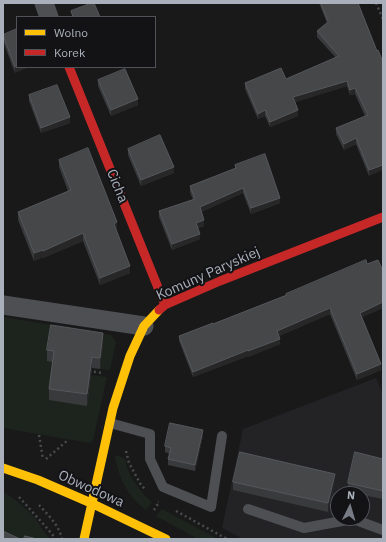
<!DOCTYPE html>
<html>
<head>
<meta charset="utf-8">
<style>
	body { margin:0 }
	#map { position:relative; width:386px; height:542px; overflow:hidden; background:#19191a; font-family:"IBM Plex Sans",sans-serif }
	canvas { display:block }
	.frame { position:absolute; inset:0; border:4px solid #aab0bb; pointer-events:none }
	.legend { position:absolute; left:16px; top:16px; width:140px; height:52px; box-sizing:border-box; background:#131316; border:1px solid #4f5258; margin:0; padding:5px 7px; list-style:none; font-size:12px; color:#aab0bb }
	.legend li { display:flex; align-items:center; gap:8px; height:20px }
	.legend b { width:20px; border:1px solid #4f5258 }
	.north { position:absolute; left:330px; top:486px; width:40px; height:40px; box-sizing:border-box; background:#131316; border:1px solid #4f5258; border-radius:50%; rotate:5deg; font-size:11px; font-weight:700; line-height:16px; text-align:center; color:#aab0bb }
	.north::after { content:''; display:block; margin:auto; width:14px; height:18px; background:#777b83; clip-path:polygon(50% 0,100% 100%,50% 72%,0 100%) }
</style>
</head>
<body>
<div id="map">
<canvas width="386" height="542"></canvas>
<div class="frame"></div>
<ul class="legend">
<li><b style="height:5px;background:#ffc107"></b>Wolno</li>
<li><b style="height:5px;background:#c62828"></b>Korek</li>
</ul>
<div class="north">N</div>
</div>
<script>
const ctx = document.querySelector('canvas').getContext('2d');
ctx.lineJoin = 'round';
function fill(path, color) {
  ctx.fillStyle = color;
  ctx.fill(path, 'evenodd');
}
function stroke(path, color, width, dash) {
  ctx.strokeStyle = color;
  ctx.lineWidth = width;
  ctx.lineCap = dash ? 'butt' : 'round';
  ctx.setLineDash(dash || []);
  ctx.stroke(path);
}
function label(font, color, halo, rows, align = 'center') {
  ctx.font = font + ' "IBM Plex Sans",sans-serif';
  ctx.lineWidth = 4;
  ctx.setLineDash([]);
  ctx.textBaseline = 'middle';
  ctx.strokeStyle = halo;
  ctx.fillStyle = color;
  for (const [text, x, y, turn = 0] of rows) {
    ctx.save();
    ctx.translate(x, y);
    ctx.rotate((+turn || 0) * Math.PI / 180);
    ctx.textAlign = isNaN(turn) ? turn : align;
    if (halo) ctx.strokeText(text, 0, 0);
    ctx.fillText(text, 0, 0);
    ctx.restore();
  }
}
fill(new Path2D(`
	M 376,378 L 383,394 L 383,539 L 243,539 L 222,528 L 243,429 ZM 338,494 L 362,494 L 362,518 L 338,518 Z`), '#232326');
fill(new Path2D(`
	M 3,317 L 111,335 L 116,342 L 110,370 L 100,369 L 103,344 L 67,364 L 91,375 L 107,377 L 93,440 L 90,443 L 3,428 Z
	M 117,455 L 125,459 C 128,476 139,491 152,502 L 146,510 C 128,497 119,479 115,457 Z
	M 3,492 C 15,498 25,508 35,518 C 40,525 44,533 50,539 L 3,539 Z
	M 162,509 L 218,539 L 198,539 L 156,516 Z`), '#1d241e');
stroke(new Path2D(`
	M 376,3 L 383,19
	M 89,371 L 102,373
	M 39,435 L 43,459
	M 126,451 L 129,463 L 141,485 L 146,490
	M 46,459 L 68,440
	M 19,497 L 46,527 L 56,539
	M 39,505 C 48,515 59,525 62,539
	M 154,510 L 159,502 L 158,502
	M 176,511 L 227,539`), '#494b4d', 2.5, [2, 3]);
stroke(new Path2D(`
	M 110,423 L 150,434 L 150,459 L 163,487 L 211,507 L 222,436
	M 248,509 L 304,528 L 353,519 L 383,530`), '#4d4f53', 10);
stroke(new Path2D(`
	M 44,3 L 49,17
	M 3,305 L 144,326`), '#4d4f53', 19);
stroke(new Path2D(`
	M 3,468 L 38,480 L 91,503 L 166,539
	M 84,539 L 113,408 L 130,356 L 144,326 L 159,310`), '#ffc107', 9);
stroke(new Path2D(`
	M 69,67 L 165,305
	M 159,310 L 165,305 L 220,281 L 383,217`), '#c62828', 9);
fill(new Path2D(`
	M 319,3 L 358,3 L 377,51 L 369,176 L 356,144 L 344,150 L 336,134 L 336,128 L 365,116 L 355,94 L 350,95 L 347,86 L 295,102 L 298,116 L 270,127 L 265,116 L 258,119 L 245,89 L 245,83 L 286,79 L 336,58 L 317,37 L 317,31 L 327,23 Z
	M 17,29 L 15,73 L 3,41 L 3,35 Z
	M 98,80 L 138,105 L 111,116 L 98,86 Z
	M 29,95 L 70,123 L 41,133 L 29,101 Z
	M 128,149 L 174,173 L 141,186 L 128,155 Z
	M 59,160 L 116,230 L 130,273 L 100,285 L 83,241 L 43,258 L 43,257 L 34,261 L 18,220 L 18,212 L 68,191 L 59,167 Z
	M 235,165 L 280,203 L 251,214 L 243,193 L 201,212 L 204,226 L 198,228 L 200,239 L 172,250 L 159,217 L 159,211 L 193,200 L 190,192 L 190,186 L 235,169 Z
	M 286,294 L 383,308 L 362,317 L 381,370 L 357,380 L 330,314 L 279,336 L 280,344 L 248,357 L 248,356 L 193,377 L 179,341 L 179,336 L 213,324 L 286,295 Z
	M 103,344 L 100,369 L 92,368 L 87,406 L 49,400 L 49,389 L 53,362 L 47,361 L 47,350 Z
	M 203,436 L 195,471 L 168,465 L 168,459 L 170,454 L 165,452 L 165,446 Z
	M 383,459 L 383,499 L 362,495 L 362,494 L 348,491 L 348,483 Z
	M 233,482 L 335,482 L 328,512 L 233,490 Z`), '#393a3c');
fill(new Path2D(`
	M 17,66 L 17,67 L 30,67 L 15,73 L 15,67 Z
	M 347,81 L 347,86 L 293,103 L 293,97 Z
	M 355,88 L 355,94 L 350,95 L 350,90 Z
	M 138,99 L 138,105 L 111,116 L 111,110 Z
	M 265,110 L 265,116 L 258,119 L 258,114 Z
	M 298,110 L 298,116 L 270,127 L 270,122 Z
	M 70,117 L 70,123 L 41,133 L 41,128 Z
	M 356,138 L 356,144 L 344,150 L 344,144 Z
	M 383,165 L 383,170 L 369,176 L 369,170 Z
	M 174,167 L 174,173 L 141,186 L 141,180 Z
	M 243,188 L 243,193 L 200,212 L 200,207 Z
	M 280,198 L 280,203 L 251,214 L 251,208 Z
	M 204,220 L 204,226 L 196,228 L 196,223 Z
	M 117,222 L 117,230 L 114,224 Z
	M 83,233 L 83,241 L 43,258 L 43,251 Z
	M 200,234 L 200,239 L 172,250 L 172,244 Z
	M 43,250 L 43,257 L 34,261 L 34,253 Z
	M 130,266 L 130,273 L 100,285 L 100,278 Z
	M 383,302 L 383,308 L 360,318 L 360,313 Z
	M 330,308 L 330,314 L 277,337 L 277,331 Z
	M 103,333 L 103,344 L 100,369 L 100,358 Z
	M 280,339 L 280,344 L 248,357 L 248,351 Z
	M 248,350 L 248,356 L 193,377 L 193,372 Z
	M 92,357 L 92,368 L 87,406 L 87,394 Z
	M 381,364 L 381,370 L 357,380 L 357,374 Z
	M 203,430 L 203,436 L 195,471 L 195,465 Z
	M 335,474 L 335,482 L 328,512 L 328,503 Z`), '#272728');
const building = new Path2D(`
	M 92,3 L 94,3 L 100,17 L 73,17 L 71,11 Z
	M 321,3 L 358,3 L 377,51 L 378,50 L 383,62 L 383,165 L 369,170 L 356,138 L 344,144 L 336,128 L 368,115 L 355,88 L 350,90 L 347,81 L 293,97 L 298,110 L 270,122 L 265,110 L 258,114 L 245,83 L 281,68 L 286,79 L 339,56 L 317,31 L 328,22 Z
	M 17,29 L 17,66 L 15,67 L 3,35 Z
	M 125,69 L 138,99 L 111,110 L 98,80 Z
	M 57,85 L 70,117 L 41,128 L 29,95 Z
	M 160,135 L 174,167 L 141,180 L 128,149 Z
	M 88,148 L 117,222 L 114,224 L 130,266 L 100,278 L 83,233 L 43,251 L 43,250 L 34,253 L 18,212 L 71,190 L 59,160 Z
	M 265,154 L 280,198 L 251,208 L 243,188 L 200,207 L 204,220 L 196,223 L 200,234 L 172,244 L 159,211 L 195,199 L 190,186 L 236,168 L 235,165 Z
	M 366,260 L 367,264 L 378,260 L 383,271 L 383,302 L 360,313 L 381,364 L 357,374 L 330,308 L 277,331 L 280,339 L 248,351 L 248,350 L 193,372 L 179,336 L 213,323 L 213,324 L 287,295 L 286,294 Z
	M 51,325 L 103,333 L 100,358 L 92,357 L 87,394 L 49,389 L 54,351 L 47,350 Z
	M 170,423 L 203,430 L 195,465 L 168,459 L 171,448 L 165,446 Z
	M 240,452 L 335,474 L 328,503 L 233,482 Z
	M 355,452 L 383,459 L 383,491 L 348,483 Z
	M 3,531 L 20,539 L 3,539 Z
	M 25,536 L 37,539 L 24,539 Z`);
fill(building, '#464749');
stroke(building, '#55575b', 1);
label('14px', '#aab0bb', '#131316', [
	["Cicha",117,186,68],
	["Komuny Paryskiej",208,274,-24],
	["Obwodowa",91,489,24]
]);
</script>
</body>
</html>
